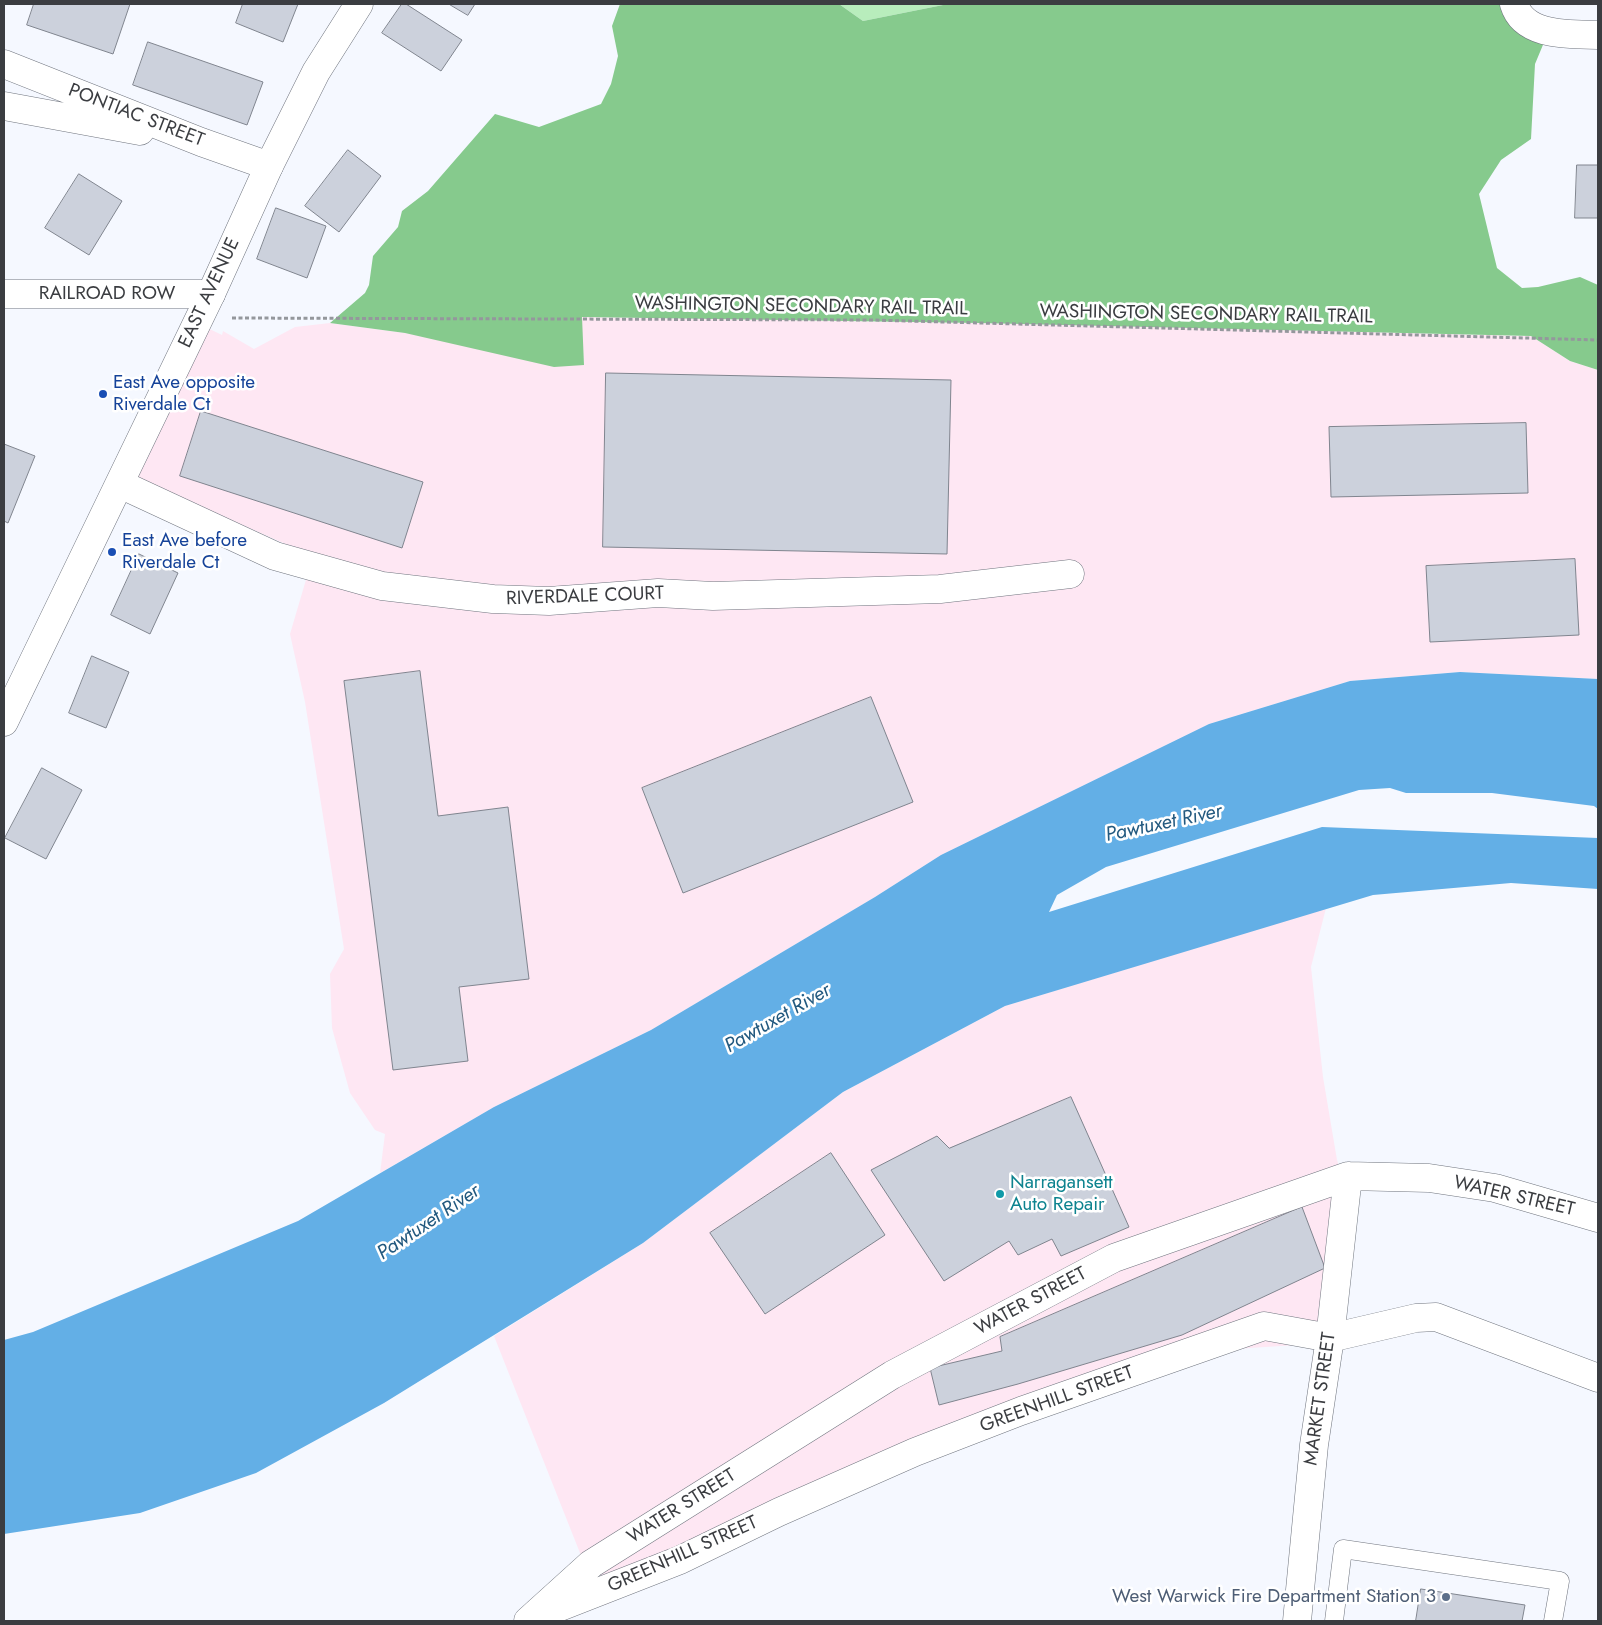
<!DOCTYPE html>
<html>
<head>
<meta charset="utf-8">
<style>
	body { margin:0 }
	#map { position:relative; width:1602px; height:1625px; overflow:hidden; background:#f5f8ff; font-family:Jost,sans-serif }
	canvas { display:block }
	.frame { position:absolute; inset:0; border:5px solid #3b3d41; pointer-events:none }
</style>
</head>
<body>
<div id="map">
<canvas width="1602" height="1625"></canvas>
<div class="frame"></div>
</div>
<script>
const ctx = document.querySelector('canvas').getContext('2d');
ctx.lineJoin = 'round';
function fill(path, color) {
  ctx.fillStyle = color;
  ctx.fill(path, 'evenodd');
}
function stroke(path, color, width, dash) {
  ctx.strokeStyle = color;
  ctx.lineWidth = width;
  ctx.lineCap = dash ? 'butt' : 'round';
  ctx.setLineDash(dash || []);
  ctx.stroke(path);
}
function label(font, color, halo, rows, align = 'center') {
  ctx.font = font + ' Jost,sans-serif';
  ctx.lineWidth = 5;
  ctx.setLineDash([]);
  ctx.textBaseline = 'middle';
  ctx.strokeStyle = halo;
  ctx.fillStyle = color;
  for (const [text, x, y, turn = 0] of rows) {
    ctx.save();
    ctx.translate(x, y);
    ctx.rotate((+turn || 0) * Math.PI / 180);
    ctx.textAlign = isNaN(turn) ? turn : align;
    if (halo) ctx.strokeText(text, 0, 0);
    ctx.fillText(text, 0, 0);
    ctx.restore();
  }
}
fill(new Path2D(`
	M 581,317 L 979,323 L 1531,336 L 1570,361 L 1598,370 L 1598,679 L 1460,672 L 1350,681 L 1209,724 L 941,855 L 875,897 L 651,1030 L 494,1107 L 380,1173 L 385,1134 L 375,1130 L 350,1093 L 332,1028 L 330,974 L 344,949 L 305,702 L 290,634 L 313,556 L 128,475 L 195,322 L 222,335 L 223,331 L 254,349 L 295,327 L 330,323 L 405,333 L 584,365 Z
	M 1326,908 L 1311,967 L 1323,1077 L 1337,1160 L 1344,1182 L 1329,1327 L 1312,1344 L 1219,1350 L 1008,1414 L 684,1558 L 610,1603 L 601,1606 L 494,1336 L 643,1243 L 843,1092 L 1005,1006 Z`), '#fee7f3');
fill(new Path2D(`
	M 839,4 L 948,4 L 863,21 Z`), '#b8edbc');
fill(new Path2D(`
	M 620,4 L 839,4 L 863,21 L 948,4 L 1523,4 L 1545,40 L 1535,64 L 1531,139 L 1501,160 L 1479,194 L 1497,268 L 1522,288 L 1538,287 L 1580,277 L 1598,285 L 1598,370 L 1570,361 L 1531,336 L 979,323 L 582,317 L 584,365 L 554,367 L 405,333 L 330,323 L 365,293 L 369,285 L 373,256 L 398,227 L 402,211 L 428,191 L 495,114 L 539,127 L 601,104 L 611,84 L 618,56 L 612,26 Z`), '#86ca8d');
fill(new Path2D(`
	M 1460,672 L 1598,679 L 1598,809 L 1594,806 L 1492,793 L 1406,793 L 1390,788 L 1359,790 L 1106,867 L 1057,895 L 1049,912 L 1322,827 L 1598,838 L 1598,889 L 1511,883 L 1373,895 L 1005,1006 L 843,1092 L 643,1243 L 384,1403 L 256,1473 L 140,1513 L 4,1534 L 4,1340 L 33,1332 L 298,1221 L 494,1107 L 651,1030 L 875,897 L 941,855 L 1209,724 L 1350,681 Z`), '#63afe6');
const building = new Path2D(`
	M 34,4 L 130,4 L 113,54 L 27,25 Z
	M 243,4 L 298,4 L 283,42 L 236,23 Z
	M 402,4 L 406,4 L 462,40 L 441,71 L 382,33 Z
	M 449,4 L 475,4 L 468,15 Z
	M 148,42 L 263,82 L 247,125 L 133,85 Z
	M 348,150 L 381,176 L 339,232 L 305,206 Z
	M 1577,165 L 1598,165 L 1598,218 L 1575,218 Z
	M 79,174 L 122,201 L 89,255 L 45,228 Z
	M 276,208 L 326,226 L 307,278 L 257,259 Z
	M 606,373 L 951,380 L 947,554 L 603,547 Z
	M 201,411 L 423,482 L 402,548 L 180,476 Z
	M 1526,423 L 1528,493 L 1331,497 L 1329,427 Z
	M 4,444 L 35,456 L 8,523 L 4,521 Z
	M 139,554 L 178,573 L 150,634 L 111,615 Z
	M 1575,559 L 1579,635 L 1430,642 L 1426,566 Z
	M 92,656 L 129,672 L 106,728 L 69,713 Z
	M 420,671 L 438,816 L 508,807 L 529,979 L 459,987 L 468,1061 L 393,1070 L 344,681 Z
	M 871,697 L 913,802 L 683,893 L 642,788 Z
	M 42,768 L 82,790 L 46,859 L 5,838 Z
	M 1071,1097 L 1129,1227 L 1061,1256 L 1052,1239 L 1018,1255 L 1009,1241 L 944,1281 L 871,1170 L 937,1136 L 949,1148 Z
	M 831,1153 L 885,1235 L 765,1314 L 710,1233 Z
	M 1302,1207 L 1325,1268 L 1182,1335 L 1018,1384 L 939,1405 L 930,1368 L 1002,1351 L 1000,1337 Z
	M 1421,1589 L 1525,1605 L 1522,1621 L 1416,1621 Z`);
fill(building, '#ccd1dc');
stroke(building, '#80858f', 1);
const lane = new Path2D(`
	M 1334,1621 L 1343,1549 L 1560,1581 L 1553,1621`);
const street = new Path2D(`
	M 1514,4 C 1524,37 1570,34 1598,35
	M 4,64 L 201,142 L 269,166
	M 4,106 L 140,131
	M 4,294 L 211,294
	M 120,484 L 275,556 L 382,586 L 493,599 L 549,601 L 658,593 L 713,596 L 940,589 L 1070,574
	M 547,1612 L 680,1560 L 779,1512 L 915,1452 L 1021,1411 L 1264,1326 L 1330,1338 L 1416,1318 L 1436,1317 L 1598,1378
	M 528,1621 L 591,1564 L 892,1375 L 1114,1258 L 1348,1176 L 1429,1178 L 1495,1188 L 1598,1218
	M 1297,1621 L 1314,1445 L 1330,1338 L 1348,1176`);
const secondary = new Path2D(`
	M 4,722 L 211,294 L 269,166 L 316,72 L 359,4`);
stroke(lane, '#70757f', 19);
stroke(street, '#70757f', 29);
stroke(secondary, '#70757f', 29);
stroke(new Path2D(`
	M 232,318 L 872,320 L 1598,340`), '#94979c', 3, [4, 2.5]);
stroke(lane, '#fff', 18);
stroke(street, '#fff', 28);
stroke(secondary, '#fff', 28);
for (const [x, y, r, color] of [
	[103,394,5,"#1a4fb4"],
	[112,552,5,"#1a4fb4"],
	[1000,1194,5,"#0f9aa8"],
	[1446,1597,5,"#5c6f8a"]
]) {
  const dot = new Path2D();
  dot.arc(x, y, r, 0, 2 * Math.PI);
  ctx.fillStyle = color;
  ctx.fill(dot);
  stroke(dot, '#fff', 2);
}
label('19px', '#3b3d41', '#fff', [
	["PONTIAC STREET",136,116,21],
	["EAST AVENUE",210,293,-65],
	["RAILROAD ROW",107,294],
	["WASHINGTON SECONDARY RAIL TRAIL",801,307,1],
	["WASHINGTON SECONDARY RAIL TRAIL",1206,315,1],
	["RIVERDALE COURT",585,597,-2],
	["WATER STREET",1514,1197,13],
	["WATER STREET",1031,1302,-28],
	["MARKET STREET",1321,1399,-82],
	["GREENHILL STREET",1057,1400,-20],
	["WATER STREET",682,1507,-32],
	["GREENHILL STREET",683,1555,-24]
]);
label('19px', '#164399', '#fff', [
	["East Ave opposite",113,383],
	["Riverdale Ct",113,405],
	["East Ave before",122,541],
	["Riverdale Ct",122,563]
], 'left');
label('19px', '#0d838f', '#fff', [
	["Narragansett",1010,1183],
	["Auto Repair",1010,1205]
], 'left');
label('19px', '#4e5e75', '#fff', [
	["West Warwick Fire Department Station 3",1436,1597]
], 'right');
label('italic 20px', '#22597f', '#fff', [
	["Pawtuxet River",1164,824,-12],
	["Pawtuxet River",778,1019,-30],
	["Pawtuxet River",429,1223,-34]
]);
</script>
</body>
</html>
